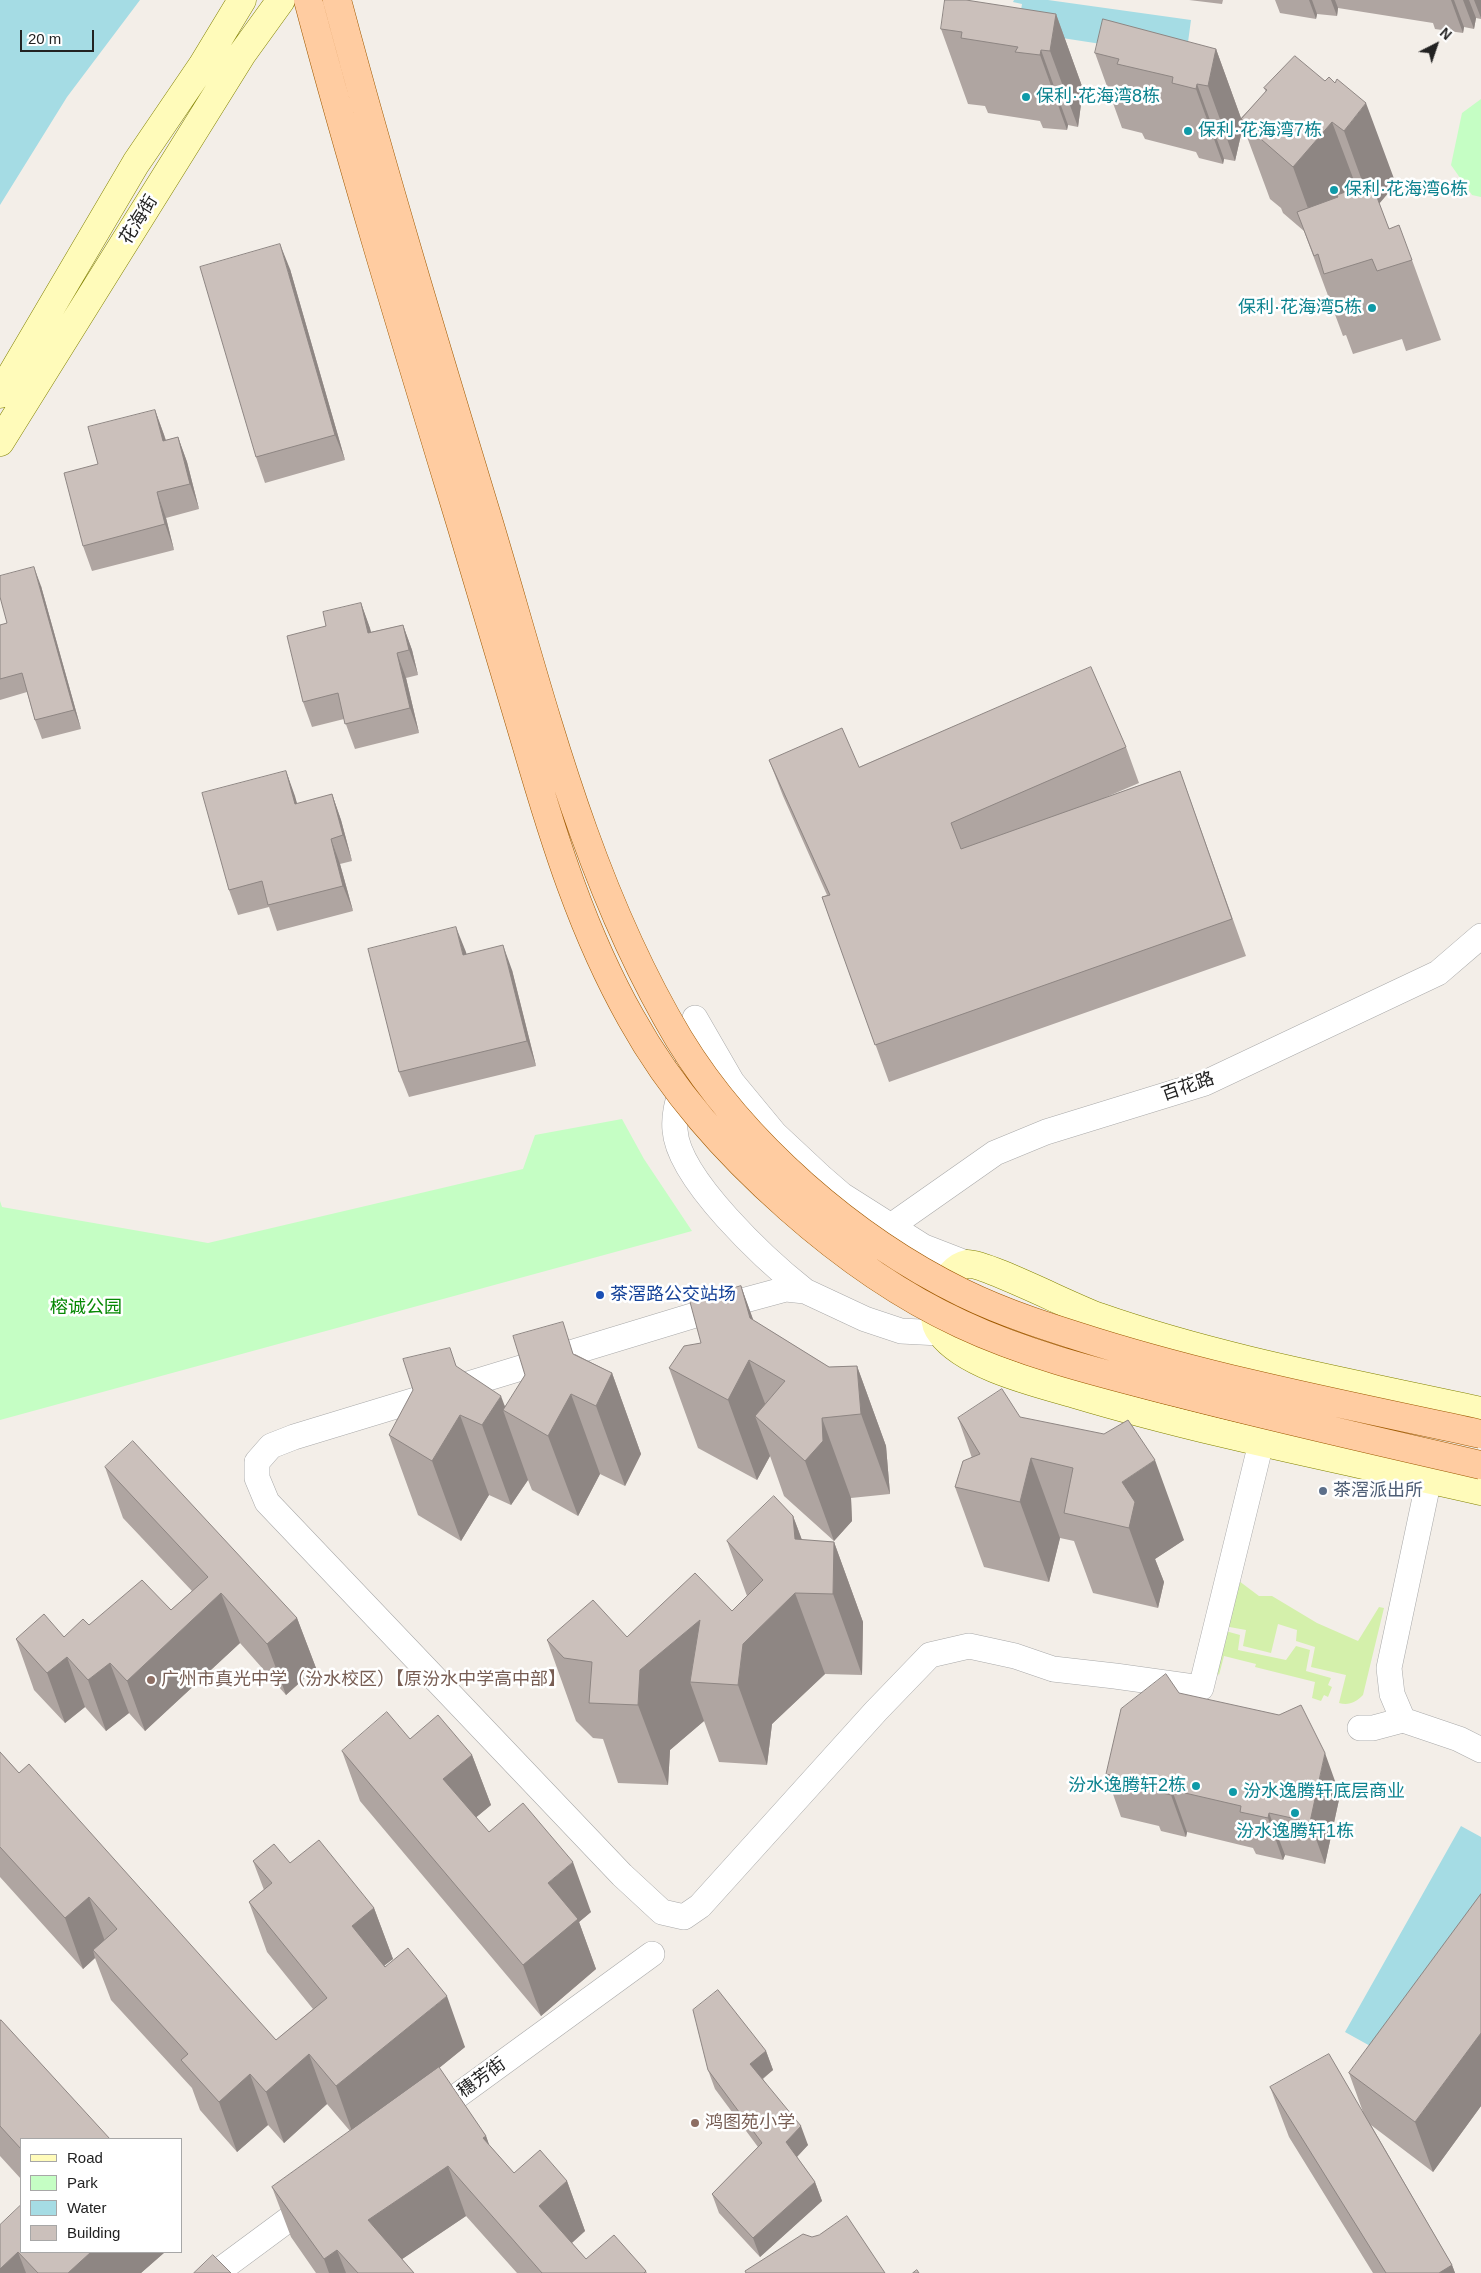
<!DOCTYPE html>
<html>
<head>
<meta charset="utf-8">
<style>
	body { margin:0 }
	#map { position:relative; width:1481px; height:2273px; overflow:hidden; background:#f3eee8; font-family:Arial,sans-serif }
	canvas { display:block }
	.legend { position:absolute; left:20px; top:2138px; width:162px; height:115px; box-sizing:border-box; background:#fff; border:1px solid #a7a7a7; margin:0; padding:6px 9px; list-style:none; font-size:15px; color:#222 }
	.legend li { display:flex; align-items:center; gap:10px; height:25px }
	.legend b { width:25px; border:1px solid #a7a7a7 }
	.north { position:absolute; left:1411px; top:20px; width:50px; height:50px; -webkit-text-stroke:4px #fff; paint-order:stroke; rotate:41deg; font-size:14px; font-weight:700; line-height:20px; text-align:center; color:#222 }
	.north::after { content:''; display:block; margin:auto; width:18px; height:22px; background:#222; clip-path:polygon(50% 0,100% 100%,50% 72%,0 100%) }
	.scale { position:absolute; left:20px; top:30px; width:74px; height:22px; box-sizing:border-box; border:2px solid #222; border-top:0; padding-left:6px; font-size:15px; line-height:18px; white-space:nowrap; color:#222; -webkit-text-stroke:4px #fff; paint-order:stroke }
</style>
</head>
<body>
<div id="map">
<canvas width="1481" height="2273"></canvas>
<ul class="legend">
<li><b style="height:6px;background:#fffbba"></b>Road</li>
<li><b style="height:14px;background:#c5fec4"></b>Park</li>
<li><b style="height:14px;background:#a5dce4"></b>Water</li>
<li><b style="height:14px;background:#cbc0bb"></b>Building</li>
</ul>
<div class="north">N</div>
<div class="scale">20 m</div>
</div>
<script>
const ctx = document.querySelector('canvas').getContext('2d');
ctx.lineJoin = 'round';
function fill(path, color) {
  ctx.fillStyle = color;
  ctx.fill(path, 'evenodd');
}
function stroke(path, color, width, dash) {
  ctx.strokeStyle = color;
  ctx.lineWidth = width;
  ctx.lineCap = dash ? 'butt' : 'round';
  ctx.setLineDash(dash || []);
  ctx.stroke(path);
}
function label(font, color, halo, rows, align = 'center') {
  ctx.font = font + ' Arial,"Noto Sans SC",sans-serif';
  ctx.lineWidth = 5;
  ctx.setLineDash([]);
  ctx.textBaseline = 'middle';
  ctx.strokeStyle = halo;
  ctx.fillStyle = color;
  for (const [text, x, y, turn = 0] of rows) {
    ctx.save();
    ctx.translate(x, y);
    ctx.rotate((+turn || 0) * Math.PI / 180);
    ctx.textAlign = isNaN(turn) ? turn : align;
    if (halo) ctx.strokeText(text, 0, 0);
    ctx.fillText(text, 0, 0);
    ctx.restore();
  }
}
fill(new Path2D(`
	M 1239,1581 L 1259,1596 L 1272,1596 L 1317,1623 L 1358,1641 L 1379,1607 L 1384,1608 L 1363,1695 C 1356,1702 1349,1706 1339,1703 L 1346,1675 L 1311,1667 L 1315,1647 L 1296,1641 L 1297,1630 L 1278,1624 L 1271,1653 L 1243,1646 L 1246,1630 L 1224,1626 Z
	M 1222,1630 L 1240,1635 L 1238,1650 L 1286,1660 L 1296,1646 L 1310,1650 L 1306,1671 L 1331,1678 L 1328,1685 L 1332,1687 L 1328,1697 L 1324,1695 L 1321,1701 L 1312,1698 L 1315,1682 L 1255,1667 L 1256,1664 L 1224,1656 L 1219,1675 L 1213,1668 Z`), '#d4f0ab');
fill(new Path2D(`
	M 1481,99 L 1481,197 L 1472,195 L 1451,165 L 1462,113 Z
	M 622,1119 L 644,1159 L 692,1231 L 0,1420 L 0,1201 L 2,1207 L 208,1243 L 523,1169 L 535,1135 Z`), '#c5fec4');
fill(new Path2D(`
	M 0,0 L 140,0 L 67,97 L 0,205 Z
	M 1014,0 L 1048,0 L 1191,20 L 1186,57 L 1010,30 L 1019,23 L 1022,4 L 1013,2 Z
	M 1461,1826 L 1481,1837 L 1481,1934 L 1381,2052 L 1345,2032 Z`), '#a5dce4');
const street = new Path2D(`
	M 695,1018 L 732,1082 L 775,1134 L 820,1176 L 842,1195 L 924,1247 L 968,1264
	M 691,1040 C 690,1051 689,1063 686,1074 C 681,1093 673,1110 675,1130 C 678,1179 767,1261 805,1291
	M 891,1226 L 995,1153 L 1046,1132 L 1205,1083 L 1438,973 L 1481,936
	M 940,1333 L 901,1331 L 865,1319 L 805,1291 L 786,1289 L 738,1302 L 294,1437 L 271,1446 L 257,1462 L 257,1478 L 267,1502 L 622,1875 L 662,1912 L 684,1917 L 700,1906 L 876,1711 L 930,1655 L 969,1646 L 1015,1656 L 1053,1669 L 1115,1676 L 1201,1688 L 1261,1443
	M 1429,1479 L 1389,1668 L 1392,1694 L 1403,1720 L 1459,1739 L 1481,1750
	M 1360,1728 L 1373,1728 L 1403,1720
	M 431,2115 L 652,1954
	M 216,2273 L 312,2202`);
const secondary = new Path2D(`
	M 0,394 L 136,163 L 202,66 L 242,0
	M 0,442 L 242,54 L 281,0
	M 1481,1411 C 1353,1383 1222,1360 1099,1317 C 1075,1309 983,1262 967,1264 C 956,1266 946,1279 942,1288 C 935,1302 931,1321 941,1333 C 965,1366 1037,1383 1075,1394 C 1209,1434 1345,1460 1481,1491`);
stroke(street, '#a9a9a9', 26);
stroke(secondary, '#828200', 29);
stroke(street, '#fff', 25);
stroke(secondary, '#fffbba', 28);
const primaryBridge = new Path2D(`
	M 308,0 C 355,177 409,353 462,528 C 484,601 505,674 527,747 C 554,840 583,933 631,1018 C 672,1092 726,1152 789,1208 C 841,1254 898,1295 961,1324 C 1029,1356 1105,1374 1178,1393 C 1279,1419 1380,1442 1481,1465
	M 337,0 C 384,176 437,351 490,526 C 542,700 585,882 679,1039 C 743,1144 853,1239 963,1293 C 1006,1314 1051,1328 1096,1342 C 1222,1381 1352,1406 1481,1434`);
stroke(primaryBridge, '#a05a00', 29, []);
stroke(primaryBridge, '#ffcca1', 28);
fill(new Path2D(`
	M 1189,0 L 1223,0 L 1222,4 Z
	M 1275,0 L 1481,0 L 1481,19 L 1476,18 L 1474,29 L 1464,27 L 1463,33 L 1435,29 L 1433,23 L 1338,8 L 1337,16 L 1317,14 L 1316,19 L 1280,13 Z
	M 1056,14 L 1083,89 L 1078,127 L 1068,125 L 1067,130 L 1043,128 L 1040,121 L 988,113 L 985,106 L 968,104 L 941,29 Z
	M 1216,49 L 1241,118 L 1266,92 L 1264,88 L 1295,56 L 1396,184 L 1379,203 L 1389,229 L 1412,260 L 1441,340 L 1406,351 L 1402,339 L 1353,354 L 1346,335 L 1343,336 L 1304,231 L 1283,213 L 1281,208 L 1270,199 L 1243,126 L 1235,161 L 1224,159 L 1223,164 L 1199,158 L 1196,152 L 1145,139 L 1142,133 L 1122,128 L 1095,53 Z
	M 290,269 L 345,460 L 265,483 L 256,457 Z
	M 155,410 L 166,440 L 178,437 L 187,462 L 199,509 L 166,518 L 174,550 L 92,571 L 83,546 L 98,464 Z
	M 41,586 L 81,729 L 42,739 L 35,720 L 27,692 L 0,700 L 0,625 L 7,623 Z
	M 361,603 L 371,632 L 403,625 L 412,650 L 418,675 L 406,678 L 419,733 L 355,749 L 344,719 L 312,727 L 303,702 L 326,626 Z
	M 1126,747 L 1139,783 L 1104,798 L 1180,771 L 1246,956 L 889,1082 L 822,897 L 827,895 L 783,796 L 769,760 L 859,767 Z
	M 286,771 L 297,804 L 332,794 L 341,820 L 352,861 L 340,864 L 353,911 L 277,931 L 269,907 L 238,915 L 229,890 Z
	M 466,954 L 512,970 L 536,1066 L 409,1097 L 399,1072 Z
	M 741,1286 L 753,1320 L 829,1367 L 857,1366 L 886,1446 L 890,1494 L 851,1498 L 852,1521 L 834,1541 L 784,1496 L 770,1456 L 757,1480 L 698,1448 L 669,1368 L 701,1343 Z
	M 575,1354 L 612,1373 L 641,1454 L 625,1486 L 600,1474 L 578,1516 L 532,1490 L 528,1480 L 511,1505 L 489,1495 L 461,1541 L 418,1515 L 389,1435 L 456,1367 L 505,1406 Z
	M 1020,1417 L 1184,1540 L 1155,1559 L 1164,1582 L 1158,1608 L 1093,1593 L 1074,1541 L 1060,1538 L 1049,1582 L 984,1567 L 955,1487 L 972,1458 L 958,1418 Z
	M 105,1467 L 297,1618 L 316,1668 L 286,1695 L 240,1643 L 145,1731 L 129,1713 L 106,1731 L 85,1707 L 65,1723 L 34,1690 L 16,1639 L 64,1637 L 89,1625 L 171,1610 L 192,1591 L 123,1518 Z
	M 793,1516 L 802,1540 L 834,1542 L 863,1622 L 862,1675 L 825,1674 L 772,1724 L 767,1765 L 719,1762 L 704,1721 L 670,1750 L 668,1785 L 618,1783 L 603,1739 L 593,1738 L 576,1721 L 547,1640 L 627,1637 L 732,1611 L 747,1596 L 727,1541 Z
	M 1179,1693 L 1340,1795 L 1325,1864 L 1285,1855 L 1283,1860 L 1256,1854 L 1253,1848 L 1187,1832 L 1186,1837 L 1161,1831 L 1159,1826 L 1121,1817 L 1106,1774 Z
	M 410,1739 L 472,1755 L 491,1805 L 476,1817 L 489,1832 L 591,1912 L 579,1922 L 596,1969 L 541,2016 L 360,1801 L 342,1751 Z
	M 0,1752 L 19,1773 L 276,2040 L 313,2009 L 267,1952 L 249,1902 L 264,1890 L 253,1861 L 290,1863 L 374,1908 L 393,1959 L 384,1965 L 465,2047 L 439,2068 L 486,2136 L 489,2145 L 514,2173 L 567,2181 L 585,2231 L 572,2243 L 586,2259 L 646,2271 L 647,2273 L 517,2273 L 466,2216 L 402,2259 L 414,2273 L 316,2273 L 291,2237 L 272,2187 L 350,2131 L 327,2104 L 284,2143 L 268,2125 L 237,2152 L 200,2110 L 192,2088 L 111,2000 L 95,1958 L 83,1969 L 0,1877 Z
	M 1481,1894 L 1481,2106 L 1433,2172 L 1371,2125 L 1452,2265 L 1455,2273 L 1373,2273 L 1289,2137 L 1270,2087 L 1363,2112 L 1349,2073 Z
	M 0,2022 L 21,2139 L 21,2179 L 0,2156 Z
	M 766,2051 L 773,2070 L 763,2079 L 808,2145 L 797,2157 L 815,2182 L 822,2201 L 760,2257 L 719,2213 L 712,2194 L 758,2147 L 715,2089 L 708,2070 Z
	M 0,2225 L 165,2252 L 141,2273 L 0,2273 Z`), '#afa5a1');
fill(new Path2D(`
	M 1309,0 L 1312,0 L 1317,14 L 1316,19 Z
	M 1331,0 L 1335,0 L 1338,8 L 1337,16 Z
	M 1451,0 L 1454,0 L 1464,27 L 1463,33 Z
	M 1463,0 L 1469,0 L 1476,18 L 1474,29 Z
	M 1474,0 L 1481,0 L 1481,18 Z
	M 1056,14 L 1083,89 L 1078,127 L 1050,51 Z
	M 1216,49 L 1242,121 L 1241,119 L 1243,126 L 1235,161 L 1208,86 Z
	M 1041,50 L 1068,125 L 1067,130 L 1040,55 Z
	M 1197,84 L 1224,159 L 1223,164 L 1196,89 Z
	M 1366,103 L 1396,184 L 1373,211 L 1344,131 Z
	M 1332,122 L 1362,202 L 1322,247 L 1293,167 Z
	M 280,244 L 290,269 L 345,460 L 335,435 Z
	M 155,410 L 164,435 L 173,466 L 163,441 Z
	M 178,437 L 187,462 L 199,509 L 190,484 Z
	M 157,492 L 166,518 L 174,550 L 165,524 Z
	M 34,567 L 41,586 L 81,729 L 74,710 Z
	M 361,603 L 370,628 L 377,658 L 368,633 Z
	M 403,625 L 412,650 L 418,675 L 409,650 Z
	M 397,653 L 406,678 L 419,733 L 410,708 Z
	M 286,771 L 295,796 L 304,829 L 295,804 Z
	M 332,794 L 341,820 L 352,861 L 343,835 Z
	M 331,839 L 340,864 L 353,911 L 343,886 Z
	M 456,927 L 466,952 L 473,980 L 463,955 Z
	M 503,945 L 512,970 L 536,1066 L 527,1041 Z
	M 741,1286 L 770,1366 L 750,1318 Z
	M 749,1360 L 777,1436 L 755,1416 L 770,1456 L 757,1480 L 728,1400 Z
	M 857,1366 L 886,1446 L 890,1494 L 861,1414 Z
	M 612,1373 L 641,1454 L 625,1486 L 596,1406 Z
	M 571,1394 L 600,1474 L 578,1516 L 548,1436 Z
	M 501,1396 L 507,1412 L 503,1410 L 528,1480 L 511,1505 L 482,1425 Z
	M 460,1415 L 489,1495 L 461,1541 L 432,1461 Z
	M 822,1418 L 851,1498 L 852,1521 L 834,1541 L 805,1461 Z
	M 1031,1458 L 1060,1538 L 1049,1582 L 1020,1502 Z
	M 1155,1460 L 1184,1540 L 1155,1559 L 1164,1582 L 1158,1608 L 1129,1528 L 1122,1482 Z
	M 793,1516 L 822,1594 L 795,1539 Z
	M 834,1542 L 863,1622 L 862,1675 L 833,1594 Z
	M 221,1593 L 240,1643 L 145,1731 L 127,1681 Z
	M 795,1593 L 825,1674 L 772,1724 L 767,1765 L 738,1685 L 743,1644 Z
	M 297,1618 L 316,1668 L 286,1695 L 267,1644 Z
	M 700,1620 L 690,1682 L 704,1721 L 670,1750 L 668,1785 L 638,1705 L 640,1670 Z
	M 67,1657 L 85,1707 L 65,1723 L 47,1673 Z
	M 110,1663 L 129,1713 L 106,1731 L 88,1680 Z
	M 1325,1753 L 1340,1795 L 1325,1864 L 1310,1822 Z
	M 472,1755 L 491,1805 L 461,1830 L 443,1779 Z
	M 1172,1790 L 1187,1832 L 1186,1837 L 1171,1795 Z
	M 1269,1813 L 1285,1855 L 1283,1860 L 1268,1818 Z
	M 573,1862 L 591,1912 L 579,1922 L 596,1969 L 541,2016 L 523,1965 L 548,1883 Z
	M 89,1897 L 107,1947 L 93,1950 L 95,1958 L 83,1969 L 65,1918 Z
	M 374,1908 L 393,1959 L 371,1976 L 352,1926 Z
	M 447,1996 L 465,2047 L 354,2137 L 336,2086 Z
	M 1481,2033 L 1481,2106 L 1433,2172 L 1415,2122 Z
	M 766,2051 L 773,2070 L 757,2083 L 750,2064 Z
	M 309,2054 L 327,2104 L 284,2143 L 266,2092 Z
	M 250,2074 L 268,2125 L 237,2152 L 219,2102 Z
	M 801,2126 L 808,2145 L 793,2161 L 786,2142 Z
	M 486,2136 L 504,2186 L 483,2138 Z
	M 448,2166 L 466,2216 L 386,2270 L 368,2220 Z
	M 567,2181 L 585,2231 L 557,2256 L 539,2206 Z
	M 815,2182 L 822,2201 L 760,2257 L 753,2238 Z
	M 337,2250 L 346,2273 L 329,2273 L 324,2259 Z
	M 18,2252 L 26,2273 L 0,2273 L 0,2269 Z
	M 91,2252 L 165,2252 L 141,2273 L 68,2273 Z
	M 1452,2265 L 1455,2273 L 1439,2273 Z`), '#8e8683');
const building = new Path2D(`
	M 945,0 L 966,0 L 1056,14 L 1050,51 L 1041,50 L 1040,55 L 1015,52 L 1018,47 L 961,38 L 962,32 L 941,29 Z
	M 1103,19 L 1216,49 L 1208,86 L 1197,84 L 1196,89 L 1172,83 L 1173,77 L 1117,64 L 1119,59 L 1095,53 Z
	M 1295,56 L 1325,81 L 1329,77 L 1335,83 L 1337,79 L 1366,103 L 1344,131 L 1332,122 L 1293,167 L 1254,133 L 1256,131 L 1241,119 L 1267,90 L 1264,88 Z
	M 1372,184 L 1389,229 L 1399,225 L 1412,260 L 1377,271 L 1372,259 L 1324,274 L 1318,254 L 1314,256 L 1297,212 L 1338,197 L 1337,195 L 1359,187 L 1360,189 Z
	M 280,244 L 335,435 L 256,457 L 200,267 Z
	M 155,410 L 163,441 L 178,437 L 190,484 L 157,492 L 165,524 L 83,546 L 64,473 L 98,464 L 88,427 Z
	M 34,567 L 74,710 L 35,720 L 22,673 L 0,679 L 0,625 L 7,623 L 0,597 L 0,576 Z
	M 361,603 L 368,633 L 403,625 L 409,650 L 397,653 L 410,708 L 345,724 L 338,693 L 303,702 L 287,636 L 326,626 L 323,612 Z
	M 1091,667 L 1126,747 L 951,823 L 961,849 L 1180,771 L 1232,919 L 875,1045 L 822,897 L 830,895 L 769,760 L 842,728 L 859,767 Z
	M 286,771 L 295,804 L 332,794 L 343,835 L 331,839 L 343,886 L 268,905 L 262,881 L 229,890 L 202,793 Z
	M 456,927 L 463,955 L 503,945 L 527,1041 L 399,1072 L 368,949 Z
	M 741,1286 L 750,1318 L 829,1367 L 857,1366 L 861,1414 L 822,1418 L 823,1441 L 805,1461 L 755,1416 L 785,1381 L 749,1360 L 728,1400 L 669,1368 L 684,1346 L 701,1343 L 690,1302 Z
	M 563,1322 L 573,1354 L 612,1373 L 596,1406 L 571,1394 L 548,1436 L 503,1410 L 525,1375 L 513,1336 Z
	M 450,1348 L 456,1366 L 501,1396 L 482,1425 L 460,1415 L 432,1461 L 389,1435 L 413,1390 L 403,1359 Z
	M 1002,1389 L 1020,1417 L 1104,1434 L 1128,1420 L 1155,1460 L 1122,1482 L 1135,1502 L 1129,1528 L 1064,1513 L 1073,1468 L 1031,1458 L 1020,1502 L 955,1487 L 963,1461 L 980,1454 L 958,1418 Z
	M 133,1441 L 297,1618 L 267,1644 L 221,1593 L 127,1681 L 110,1663 L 88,1680 L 67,1657 L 47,1673 L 16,1639 L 44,1614 L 64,1637 L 83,1619 L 89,1625 L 142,1580 L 171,1610 L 208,1577 L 105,1467 Z
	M 774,1496 L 793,1516 L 795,1539 L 834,1542 L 833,1594 L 795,1593 L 743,1644 L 738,1685 L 690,1682 L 700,1620 L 640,1670 L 638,1705 L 589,1703 L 592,1662 L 564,1658 L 547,1640 L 593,1600 L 627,1637 L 695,1573 L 732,1611 L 763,1580 L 727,1541 Z
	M 1166,1674 L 1179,1693 L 1279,1715 L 1301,1705 L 1325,1753 L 1310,1822 L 1269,1813 L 1268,1818 L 1240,1812 L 1241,1806 L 1172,1790 L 1171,1795 L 1146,1789 L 1146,1784 L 1106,1774 L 1121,1709 Z
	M 387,1712 L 410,1739 L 438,1715 L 472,1755 L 443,1779 L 489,1832 L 523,1803 L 573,1862 L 548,1883 L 578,1919 L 523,1965 L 342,1751 Z
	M 0,1752 L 19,1773 L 29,1764 L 276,2040 L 327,1998 L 249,1902 L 272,1883 L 253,1861 L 274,1844 L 290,1863 L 319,1840 L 374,1908 L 352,1926 L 385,1967 L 408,1948 L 447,1996 L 336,2086 L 309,2054 L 266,2092 L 250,2074 L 219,2102 L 181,2060 L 188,2054 L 93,1950 L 117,1929 L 89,1897 L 65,1918 L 0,1847 Z
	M 1481,1894 L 1481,2033 L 1415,2122 L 1349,2073 Z
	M 718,1990 L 766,2051 L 750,2064 L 801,2126 L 786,2142 L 815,2182 L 753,2238 L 712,2194 L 762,2143 L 708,2070 L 693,2010 Z
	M 1,2020 L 110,2139 L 21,2139 L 21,2149 L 0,2126 L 0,2022 Z
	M 1329,2054 L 1452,2265 L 1439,2273 L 1386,2273 L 1270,2087 Z
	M 439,2067 L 486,2136 L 483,2138 L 514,2173 L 540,2150 L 567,2181 L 539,2206 L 586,2259 L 614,2235 L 646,2271 L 644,2273 L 542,2273 L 515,2242 L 448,2166 L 368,2220 L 414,2273 L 358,2273 L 337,2250 L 324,2259 L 272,2187 Z
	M 21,2205 L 21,2252 L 91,2252 L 68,2273 L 38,2273 L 18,2252 L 0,2269 L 0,2225 Z
	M 847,2216 L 885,2273 L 746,2273 L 745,2271 L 803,2234 L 812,2237 L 819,2235 Z
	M 213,2255 L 231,2273 L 194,2273 Z
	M 917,2270 L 919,2273 L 913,2273 Z`);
fill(building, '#cbc0bb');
stroke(building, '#8e8683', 1);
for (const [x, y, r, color] of [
	[1026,97,5,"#0f9aa8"],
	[1188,131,5,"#0f9aa8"],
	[1334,190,5,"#0f9aa8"],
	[1372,308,5,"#0f9aa8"],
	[600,1295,5,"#1a4fb4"],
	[1323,1491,5,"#5c6f8a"],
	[151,1680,5,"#8d6e63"],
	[1196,1786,5,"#0f9aa8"],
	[1233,1792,5,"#0f9aa8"],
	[1295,1813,5,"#0f9aa8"],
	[695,2123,5,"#8d6e63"]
]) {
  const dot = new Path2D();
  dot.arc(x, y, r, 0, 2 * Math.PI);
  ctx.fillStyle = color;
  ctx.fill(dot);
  stroke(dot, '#fff', 2);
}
label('18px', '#0d838f', '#fff', [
	["保利·花海湾8栋",1036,97],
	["保利·花海湾7栋",1198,131],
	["保利·花海湾6栋",1344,190],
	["保利·花海湾5栋",1362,308,"right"],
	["汾水逸腾轩2栋",1186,1786,"right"],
	["汾水逸腾轩底层商业",1243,1792],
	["汾水逸腾轩1栋",1295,1832,"center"]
], 'left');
label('18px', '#222', '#fff', [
	["花海街",139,220,-58],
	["百花路",1188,1087,-19],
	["穗芳街",482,2078,-36]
]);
label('18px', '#164399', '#fff', [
	["茶滘路公交站场",610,1295]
], 'left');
label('18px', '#068803', '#fff', [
	["榕诚公园",86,1308]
]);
label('18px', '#4e5e75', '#fff', [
	["茶滘派出所",1333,1491]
], 'left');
label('18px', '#785e54', '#fff', [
	["广州市真光中学（汾水校区）【原汾水中学高中部】",161,1680],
	["鸿图苑小学",705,2123]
], 'left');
</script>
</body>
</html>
